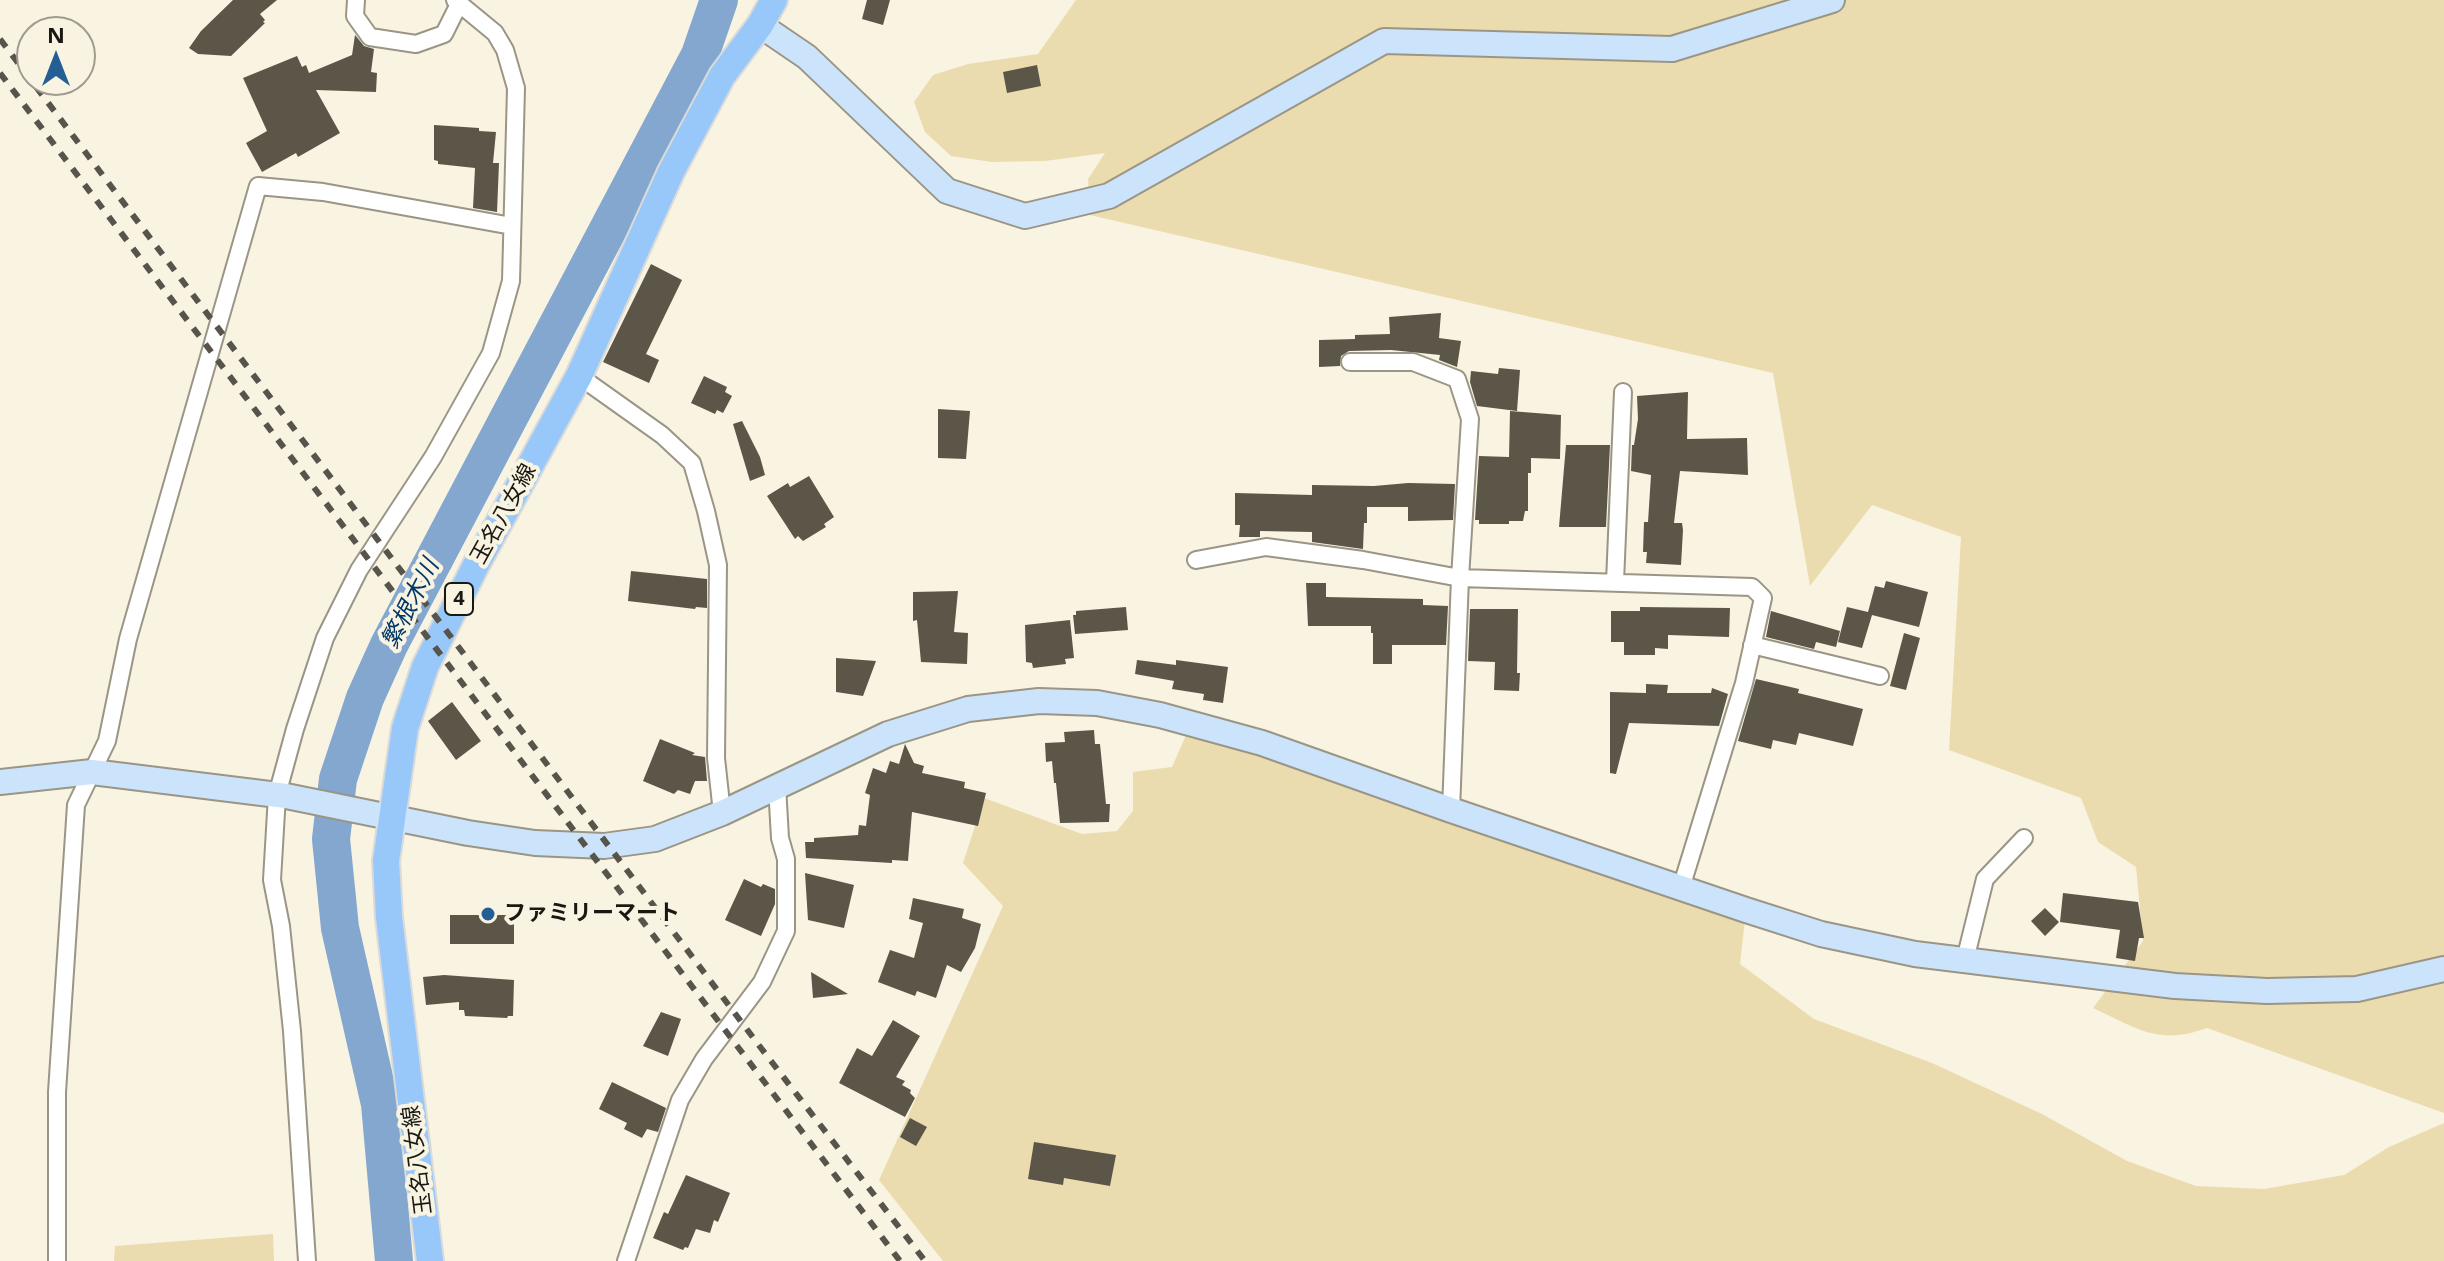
<!DOCTYPE html>
<html>
<head>
<meta charset="utf-8">
<style>
	body { margin:0 }
	#map { position:relative; width:2444px; height:1261px; overflow:hidden; background:#f9f3e2; font-family:"Noto Sans",sans-serif }
	canvas { display:block }
	.north { position:absolute; left:16px; top:16px; width:80px; height:80px; box-sizing:border-box; background:#f9f3e2; border:2px solid #a09b8f; border-radius:50%; rotate:0deg; font-size:22px; font-weight:700; line-height:32px; text-align:center; color:#1a1812 }
	.north::after { content:''; display:block; margin:auto; width:28px; height:36px; background:#235e95; clip-path:polygon(50% 0,100% 100%,50% 72%,0 100%) }
</style>
</head>
<body>
<div id="map">
<canvas width="2444" height="1261"></canvas>
<div class="north">N</div>
</div>
<script>
const ctx = document.querySelector('canvas').getContext('2d');
ctx.lineJoin = 'round';
function fill(path, color) {
  ctx.fillStyle = color;
  ctx.fill(path, 'evenodd');
}
function stroke(path, color, width, dash) {
  ctx.strokeStyle = color;
  ctx.lineWidth = width;
  ctx.lineCap = dash ? 'butt' : 'round';
  ctx.setLineDash(dash || []);
  ctx.stroke(path);
}
function label(font, color, halo, rows, align = 'center') {
  ctx.font = font + ' "Noto Sans","Noto Sans JP",sans-serif';
  ctx.lineWidth = 8;
  ctx.setLineDash([]);
  ctx.textBaseline = 'middle';
  ctx.strokeStyle = halo;
  ctx.fillStyle = color;
  for (const [text, x, y, turn = 0] of rows) {
    ctx.save();
    ctx.translate(x, y);
    ctx.rotate((+turn || 0) * Math.PI / 180);
    ctx.textAlign = isNaN(turn) ? turn : align;
    if (halo) ctx.strokeText(text, 0, 0);
    ctx.fillText(text, 0, 0);
    ctx.restore();
  }
}
fill(new Path2D(`
	M 1076,0 L 2444,0 L 2444,1113 L 2207,1028 C 2157,1046 2137,1028 2093,1008 L 2143,941 L 2136,867 L 2098,842 L 2081,798 L 1949,750 L 1961,537 L 1872,505 L 1810,586 L 1773,373 L 1090,215 L 1088,179 L 1105,153 L 1045,161 L 992,162 L 951,156 L 925,132 L 914,102 L 933,75 L 968,64 L 1038,54 Z
	M 1191,724 L 1746,910 L 1740,964 L 1814,1019 L 1932,1063 L 2042,1114 L 2127,1161 L 2196,1186 L 2264,1189 L 2344,1175 L 2389,1147 L 2444,1123 L 2444,1261 L 943,1261 L 879,1180 L 1003,906 L 963,863 L 984,798 L 1082,834 L 1117,831 L 1133,811 L 1133,772 L 1172,767 Z
	M 273,1234 L 274,1261 L 114,1261 L 115,1246 Z`), '#ebdcaf');
stroke(new Path2D(`
	M 394,1261 L 380,1104 L 340,928 L 331,839 L 338,779 L 365,698 L 389,645 L 700,55 L 719,0`), '#83a7ce', 38);
fill(new Path2D(`
	M 233,0 L 277,0 L 260,14 L 265,20 L 263,22 L 265,23 L 231,56 L 198,54 L 189,48 L 201,31 Z
	M 867,0 L 890,0 L 883,25 L 862,19 Z
	M 355,35 L 364,46 L 374,49 L 371,72 L 377,73 L 376,92 L 316,90 L 340,133 L 298,157 L 296,153 L 262,172 L 246,143 L 267,131 L 243,78 L 297,56 L 302,67 L 306,65 L 309,73 L 352,55 Z
	M 1037,65 L 1041,86 L 1007,93 L 1003,72 Z
	M 434,125 L 479,128 L 479,131 L 496,132 L 493,163 L 499,163 L 497,212 L 473,208 L 475,168 L 438,164 L 438,161 L 434,160 Z
	M 651,264 L 682,280 L 646,354 L 659,360 L 649,383 L 603,362 Z
	M 1441,313 L 1439,338 L 1461,341 L 1457,367 L 1439,360 L 1440,355 L 1391,350 L 1349,351 L 1341,356 L 1340,366 L 1319,367 L 1319,340 L 1355,339 L 1355,335 L 1390,334 L 1389,317 Z
	M 1499,368 L 1520,370 L 1517,411 L 1477,406 L 1470,382 L 1471,371 L 1498,374 Z
	M 704,376 L 727,387 L 725,392 L 732,396 L 723,413 L 717,410 L 715,414 L 691,403 Z
	M 1688,392 L 1687,439 L 1747,438 L 1748,475 L 1680,471 L 1674,523 L 1682,523 L 1683,530 L 1681,565 L 1646,563 L 1647,552 L 1643,552 L 1644,522 L 1648,522 L 1651,475 L 1631,471 L 1632,445 L 1634,445 L 1638,419 L 1637,396 Z
	M 938,409 L 970,411 L 966,459 L 938,458 Z
	M 1510,411 L 1561,415 L 1560,459 L 1531,458 L 1531,473 L 1528,473 L 1528,511 L 1525,511 L 1523,521 L 1509,521 L 1509,524 L 1479,524 L 1479,520 L 1475,520 L 1479,456 L 1509,457 Z
	M 742,421 L 760,457 L 765,475 L 750,481 L 733,424 Z
	M 1566,445 L 1610,445 L 1606,527 L 1559,527 Z
	M 809,476 L 834,517 L 824,524 L 826,527 L 803,541 L 798,536 L 795,539 L 767,496 L 788,483 L 790,487 Z
	M 1408,483 L 1455,484 L 1453,520 L 1408,521 L 1408,507 L 1367,507 L 1367,523 L 1364,523 L 1363,549 L 1312,542 L 1312,532 L 1260,531 L 1260,537 L 1239,537 L 1240,525 L 1235,525 L 1235,493 L 1312,495 L 1312,485 L 1374,486 Z
	M 631,571 L 707,579 L 707,608 L 696,607 L 695,609 L 628,601 Z
	M 1886,581 L 1928,592 L 1919,627 L 1872,615 L 1862,648 L 1838,642 L 1847,607 L 1868,612 L 1875,586 L 1884,588 Z
	M 1306,583 L 1326,583 L 1326,597 L 1423,599 L 1423,605 L 1448,606 L 1446,645 L 1392,645 L 1392,664 L 1373,664 L 1373,633 L 1371,633 L 1371,626 L 1308,626 Z
	M 958,591 L 954,632 L 968,633 L 967,664 L 921,662 L 917,620 L 913,621 L 913,592 Z
	M 1126,607 L 1128,630 L 1075,634 L 1073,615 L 1076,615 L 1076,611 Z
	M 1640,607 L 1730,608 L 1729,637 L 1668,635 L 1668,649 L 1655,648 L 1655,655 L 1624,655 L 1624,642 L 1611,642 L 1611,611 L 1640,611 Z
	M 1470,609 L 1518,609 L 1517,673 L 1520,673 L 1519,691 L 1494,690 L 1495,662 L 1468,661 Z
	M 1771,611 L 1840,631 L 1836,647 L 1816,642 L 1814,649 L 1766,637 Z
	M 1070,620 L 1074,658 L 1065,659 L 1066,664 L 1033,668 L 1032,663 L 1026,662 L 1025,625 Z
	M 1904,633 L 1920,638 L 1906,690 L 1890,686 Z
	M 836,658 L 876,661 L 863,696 L 836,692 Z
	M 1137,660 L 1176,665 L 1176,660 L 1228,667 L 1223,703 L 1203,700 L 1204,694 L 1172,689 L 1174,681 L 1135,674 Z
	M 1756,679 L 1799,689 L 1798,693 L 1863,709 L 1853,746 L 1799,733 L 1796,745 L 1773,740 L 1771,749 L 1738,741 Z
	M 1646,684 L 1668,685 L 1667,693 L 1711,693 L 1712,688 L 1728,694 L 1719,726 L 1629,723 L 1616,774 L 1610,773 L 1610,692 L 1646,693 Z
	M 452,702 L 481,741 L 456,760 L 428,721 Z
	M 1094,730 L 1095,744 L 1100,744 L 1106,804 L 1110,804 L 1109,822 L 1060,823 L 1056,783 L 1054,783 L 1052,761 L 1046,762 L 1045,743 L 1065,742 L 1064,732 Z
	M 660,739 L 695,753 L 692,755 L 705,757 L 707,781 L 695,781 L 690,794 L 678,790 L 674,794 L 643,781 Z
	M 905,744 L 914,763 L 924,766 L 922,773 L 965,782 L 964,788 L 986,793 L 978,826 L 912,812 L 908,861 L 892,860 L 892,863 L 806,858 L 805,842 L 814,842 L 814,838 L 858,835 L 859,825 L 866,826 L 870,795 L 865,793 L 873,768 L 886,773 L 890,761 L 899,764 Z
	M 805,873 L 854,885 L 844,928 L 808,920 Z
	M 744,879 L 761,887 L 763,884 L 775,889 L 775,904 L 761,936 L 725,920 Z
	M 2063,893 L 2138,902 L 2144,938 L 2139,938 L 2135,961 L 2116,958 L 2120,930 L 2060,922 Z
	M 913,898 L 964,909 L 962,918 L 981,924 L 975,948 L 961,972 L 947,965 L 936,998 L 917,991 L 915,996 L 878,982 L 890,950 L 914,958 L 923,923 L 909,919 Z
	M 2045,908 L 2059,922 L 2045,936 L 2031,921 Z
	M 450,915 L 514,915 L 514,944 L 450,944 Z
	M 811,972 L 848,994 L 813,998 Z
	M 444,975 L 514,980 L 513,1016 L 508,1016 L 507,1018 L 465,1016 L 464,1010 L 459,1010 L 459,1002 L 426,1005 L 423,977 Z
	M 661,1012 L 681,1019 L 668,1056 L 643,1046 Z
	M 893,1020 L 920,1036 L 896,1077 L 905,1081 L 902,1085 L 911,1090 L 910,1093 L 915,1098 L 905,1117 L 839,1083 L 857,1048 L 872,1056 Z
	M 612,1082 L 666,1108 L 658,1132 L 647,1129 L 642,1138 L 624,1129 L 627,1123 L 599,1109 Z
	M 910,1118 L 927,1127 L 916,1146 L 900,1137 Z
	M 1034,1142 L 1116,1155 L 1110,1186 L 1064,1178 L 1063,1185 L 1028,1179 Z
	M 686,1175 L 730,1193 L 718,1222 L 714,1220 L 710,1233 L 696,1229 L 688,1248 L 685,1247 L 683,1250 L 653,1238 L 664,1212 L 668,1214 Z`), '#5b5647');
const street = new Path2D(`
	M 356,0 L 355,16 L 370,37 L 416,44 L 444,34 L 459,4
	M 579,376 L 662,435 L 692,463 L 706,511 L 718,565 L 716,758 L 722,813
	M 1196,560 L 1266,547 L 1363,560 L 1460,578 L 1470,419 L 1457,379 L 1413,362 L 1350,362
	M 1615,582 L 1623,392
	M 1752,645 L 1880,676
	M 1451,810 L 1460,578 L 1752,587 L 1763,598 L 1744,683 L 1681,888
	M 1965,960 L 1985,879 L 2024,838
	M 57,1261 L 57,1092 L 76,805 L 107,741 L 128,639 L 258,186 L 323,192 L 512,226
	M 307,1261 L 292,1031 L 281,926 L 272,880 L 277,795 L 295,729 L 325,638 L 359,570 L 433,457 L 491,353 L 511,281 L 516,88 L 505,50 L 495,33 L 455,0
	M 626,1261 L 680,1100 L 704,1059 L 762,982 L 786,931 L 786,859 L 780,838 L 777,786`);
const secondary = new Path2D(`
	M 760,25 L 807,57 L 947,191 L 1025,216 L 1109,196 L 1384,41 L 1672,49 L 1832,0
	M 0,782 L 92,772 L 286,796 L 468,833 L 535,843 L 604,846 L 655,839 L 722,813 L 888,734 L 968,709 L 1039,701 L 1097,703 L 1160,715 L 1262,743 L 1451,810 L 1746,910 L 1821,934 L 1915,954 L 2175,986 L 2267,991 L 2357,989 L 2444,969`);
const primary = new Path2D(`
	M 430,1261 L 389,917 L 386,861 L 405,728 L 425,667 L 477,563 L 579,376 L 671,172 L 722,76 L 760,25 L 774,0`);
stroke(street, '#9a9584', 20);
stroke(secondary, '#9a9584', 28);
stroke(primary, '#dadad9', 30);
stroke(street, '#fff', 16);
stroke(secondary, '#cbe4fc', 24);
stroke(primary, '#97c8f9', 26);
stroke(new Path2D(`
	M 0,39 L 761,1048 L 925,1261
	M 0,73 L 900,1261`), '#57544b', 6, [10, 10]);
for (const [x, y, r, color] of [
	[488,914,8,"#235e95"]
]) {
  const dot = new Path2D();
  dot.arc(x, y, r, 0, 2 * Math.PI);
  ctx.fillStyle = color;
  ctx.fill(dot);
  stroke(dot, '#f9f3e2', 3);
}
for (const [x, y, w] of [
	[459,599,28]
]) {
  const box = new Path2D();
  box.roundRect(x - w / 2, y - 16, w, 32, 6);
  ctx.fillStyle = '#f9f3e2';
  ctx.fill(box);
  stroke(box, '#1a1812', 2);
}
label('bold 20px', '#1a1812', null, [
	["4",459,599]
]);
label('22px', '#1a1812', '#f9f3e2', [
	["玉名八女線",504,514,-61],
	["玉名八女線",418,1160,-97]
]);
label('bold 22px', '#1a1812', '#f9f3e2', [
	["ファミリーマート",504,914]
], 'left');
label('italic 24px', '#003968', '#f9f3e2', [
	["繁根木川",411,604,-63]
]);
</script>
</body>
</html>
